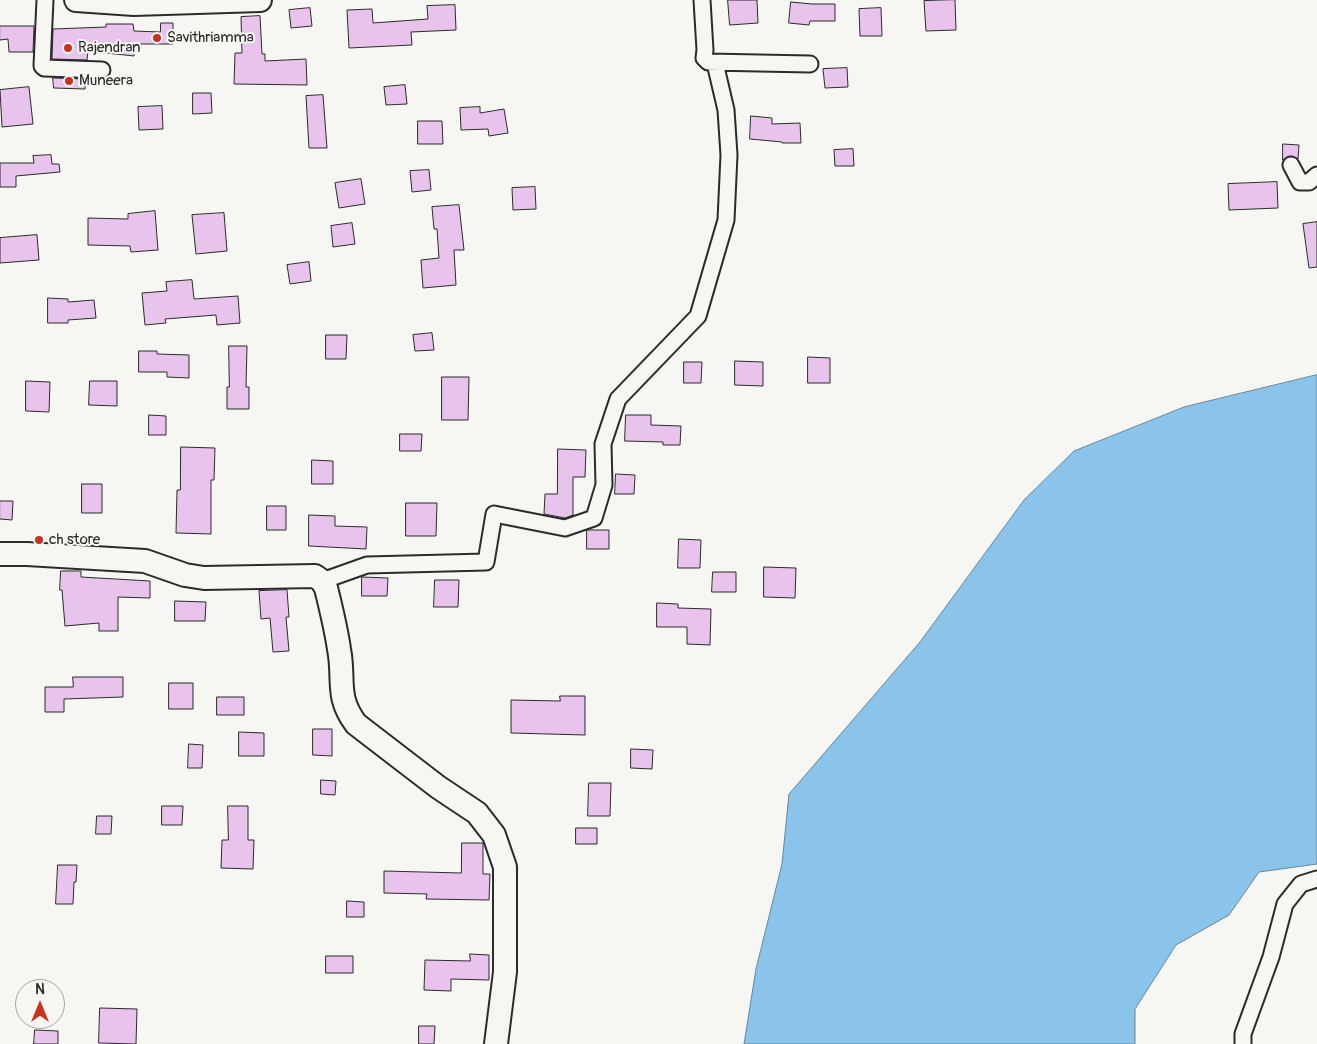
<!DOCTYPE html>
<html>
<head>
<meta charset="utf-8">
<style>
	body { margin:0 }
	#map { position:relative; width:1317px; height:1044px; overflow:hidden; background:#f6f6f2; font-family:Pangolin,sans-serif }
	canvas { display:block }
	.north { position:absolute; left:15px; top:979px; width:50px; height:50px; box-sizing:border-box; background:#f6f6f2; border:1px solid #a5a5a2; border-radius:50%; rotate:0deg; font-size:14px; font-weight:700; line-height:20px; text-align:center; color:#2b2b2b }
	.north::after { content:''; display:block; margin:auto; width:18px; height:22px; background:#c8321e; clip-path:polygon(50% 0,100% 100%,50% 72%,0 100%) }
</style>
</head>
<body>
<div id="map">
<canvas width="1317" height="1044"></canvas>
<div class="north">N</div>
</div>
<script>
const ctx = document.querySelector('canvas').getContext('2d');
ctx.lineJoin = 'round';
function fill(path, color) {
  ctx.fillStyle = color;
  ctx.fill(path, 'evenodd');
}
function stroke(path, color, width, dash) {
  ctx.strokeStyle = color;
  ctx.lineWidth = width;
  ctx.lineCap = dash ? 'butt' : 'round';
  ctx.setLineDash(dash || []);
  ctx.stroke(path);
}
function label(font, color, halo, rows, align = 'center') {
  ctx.font = font + ' Pangolin,sans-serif';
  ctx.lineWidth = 4;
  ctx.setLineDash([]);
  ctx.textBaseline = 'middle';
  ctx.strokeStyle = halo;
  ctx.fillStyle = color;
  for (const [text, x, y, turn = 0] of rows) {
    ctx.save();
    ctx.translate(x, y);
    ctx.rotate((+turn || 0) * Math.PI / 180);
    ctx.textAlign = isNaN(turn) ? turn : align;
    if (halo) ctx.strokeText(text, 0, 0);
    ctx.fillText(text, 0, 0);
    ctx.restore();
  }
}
const water = new Path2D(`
	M 1317,375 L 1317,864 L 1259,872 L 1229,915 L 1176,945 L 1135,1009 L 1135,1044 L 744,1044 L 756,969 L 782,864 L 789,794 L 920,642 L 1024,500 L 1074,451 L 1184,407 Z`);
fill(water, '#8bc4ea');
stroke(water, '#65879e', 1);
const building = new Path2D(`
	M 728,0 L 757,0 L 758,23 L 730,25 Z
	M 955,0 L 956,30 L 926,31 L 924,1 Z
	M 791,2 L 812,4 L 835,4 L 835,21 L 810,21 L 809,25 L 789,23 Z
	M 455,5 L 456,30 L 411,32 L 412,45 L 349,48 L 347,10 L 372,9 L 373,23 L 428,19 L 427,6 Z
	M 310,8 L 312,26 L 291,28 L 289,10 Z
	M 881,8 L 882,36 L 860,36 L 859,9 Z
	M 260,16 L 262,54 L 265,54 L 265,61 L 306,59 L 307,85 L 234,84 L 235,53 L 242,53 L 241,17 Z
	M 161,23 L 173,23 L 173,44 L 134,44 L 134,56 L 88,51 L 87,60 L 52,59 L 53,29 L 106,27 L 106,24 L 133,24 L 134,31 L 160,32 Z
	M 0,26 L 34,26 L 33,52 L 9,52 L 8,39 L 0,40 Z
	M 847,68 L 848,87 L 825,88 L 823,69 Z
	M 53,78 L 86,79 L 85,89 L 54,88 Z
	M 405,85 L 407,104 L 386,105 L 384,87 Z
	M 29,87 L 33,124 L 2,127 L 0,90 Z
	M 193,93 L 211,93 L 212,113 L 193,114 Z
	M 323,95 L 327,148 L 309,148 L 306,96 Z
	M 162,106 L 163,129 L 139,130 L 138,107 Z
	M 480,107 L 480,113 L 504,109 L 508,133 L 489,136 L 488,129 L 461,130 L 460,108 Z
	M 751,116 L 772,118 L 772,124 L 800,123 L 801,143 L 782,143 L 782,142 L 750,139 Z
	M 418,121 L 442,121 L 443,144 L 418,144 Z
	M 1283,144 L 1299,145 L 1298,159 L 1291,156 L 1283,160 Z
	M 853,149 L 854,166 L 835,166 L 834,150 Z
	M 51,155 L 52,164 L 59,164 L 60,172 L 16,176 L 16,187 L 0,187 L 0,163 L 34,163 L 33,156 Z
	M 429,170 L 431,190 L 412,192 L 410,171 Z
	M 361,179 L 365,204 L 339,208 L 335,183 Z
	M 1277,182 L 1278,208 L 1229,210 L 1228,184 Z
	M 535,187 L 536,209 L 513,210 L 512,188 Z
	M 459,205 L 464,250 L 454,250 L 456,285 L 423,288 L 421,260 L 439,258 L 437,229 L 434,229 L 432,207 Z
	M 155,211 L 158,250 L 131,252 L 130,246 L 88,245 L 88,218 L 128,219 L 128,214 Z
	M 224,213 L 227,251 L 196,254 L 192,215 Z
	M 1317,222 L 1317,267 L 1309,268 L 1303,224 Z
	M 352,223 L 355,244 L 333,247 L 331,226 Z
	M 37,235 L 39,260 L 0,263 L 0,238 Z
	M 309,262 L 311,281 L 290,284 L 287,265 Z
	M 192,280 L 194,299 L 238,296 L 240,323 L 217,325 L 216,315 L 165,319 L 166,323 L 145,325 L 142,293 L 167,291 L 166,282 Z
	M 48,298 L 68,299 L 68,302 L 94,300 L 96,318 L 68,320 L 68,323 L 48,323 Z
	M 432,333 L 434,350 L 415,351 L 413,335 Z
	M 326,335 L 347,335 L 346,359 L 326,359 Z
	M 229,346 L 247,346 L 246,387 L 249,387 L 249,409 L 227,409 L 227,387 L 229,387 Z
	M 139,351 L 157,351 L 157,354 L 189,355 L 189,378 L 167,377 L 167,372 L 139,372 Z
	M 808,357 L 830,358 L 830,383 L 808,383 Z
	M 735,361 L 763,362 L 763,386 L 735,385 Z
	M 684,362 L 702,362 L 701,383 L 684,383 Z
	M 442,377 L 469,377 L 468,420 L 442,420 Z
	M 26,381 L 50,382 L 49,412 L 26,411 Z
	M 90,381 L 117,381 L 117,406 L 89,405 Z
	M 149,415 L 166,416 L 166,435 L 149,435 Z
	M 626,415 L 651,415 L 651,425 L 681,426 L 680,445 L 663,445 L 663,442 L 625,441 Z
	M 400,434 L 422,434 L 421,451 L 400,451 Z
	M 181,447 L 215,448 L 214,480 L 211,480 L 211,534 L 176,533 L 177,490 L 180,490 Z
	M 558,449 L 586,450 L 585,477 L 573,477 L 573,515 L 565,518 L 544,514 L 545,494 L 557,494 Z
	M 312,460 L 333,461 L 333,484 L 312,484 Z
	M 616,474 L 635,475 L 634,494 L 615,494 Z
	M 82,484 L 102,484 L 102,513 L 82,513 Z
	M 0,501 L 13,501 L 12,520 L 0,519 Z
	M 406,503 L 437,503 L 436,536 L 406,536 Z
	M 267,506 L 286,506 L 286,530 L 267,530 Z
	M 309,515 L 335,516 L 335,526 L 367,527 L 366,549 L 309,546 Z
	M 587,530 L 609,530 L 609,549 L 587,549 Z
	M 679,539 L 701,540 L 700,568 L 678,568 Z
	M 764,567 L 796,568 L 795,598 L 764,597 Z
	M 61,571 L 81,571 L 81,577 L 150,581 L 150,598 L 118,597 L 118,631 L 99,631 L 99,623 L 65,626 L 62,590 L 60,590 Z
	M 713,572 L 736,572 L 736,592 L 712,592 Z
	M 362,577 L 388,578 L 387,596 L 362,596 Z
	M 435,580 L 459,580 L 458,607 L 434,607 Z
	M 287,590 L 289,617 L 286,617 L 289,651 L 273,652 L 270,618 L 261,619 L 259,591 Z
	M 175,601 L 206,602 L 205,621 L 175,621 Z
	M 657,603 L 678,604 L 678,608 L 711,609 L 710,645 L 687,644 L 687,627 L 657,627 Z
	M 73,677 L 123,677 L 123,697 L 64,699 L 64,712 L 45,712 L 45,687 L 73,687 Z
	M 169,683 L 193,683 L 193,709 L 169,709 Z
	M 560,696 L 585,696 L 585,735 L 511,733 L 511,700 L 560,701 Z
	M 217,697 L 244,697 L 244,715 L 217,715 Z
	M 313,729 L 332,729 L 332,756 L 313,755 Z
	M 239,732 L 264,733 L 264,756 L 239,756 Z
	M 189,744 L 203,745 L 202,768 L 188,768 Z
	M 631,749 L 653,750 L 652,769 L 631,768 Z
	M 321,780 L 336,781 L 335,795 L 321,794 Z
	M 589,783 L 611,783 L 610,816 L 588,816 Z
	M 162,806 L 183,806 L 182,825 L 162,825 Z
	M 228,806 L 248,806 L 248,840 L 254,840 L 253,869 L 221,868 L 222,840 L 228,840 Z
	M 97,816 L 112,816 L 111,834 L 96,834 Z
	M 576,828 L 597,828 L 597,844 L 576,844 Z
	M 462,843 L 483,843 L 483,874 L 490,874 L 489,900 L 426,899 L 427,894 L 384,893 L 384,871 L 461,873 Z
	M 58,865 L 77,865 L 76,882 L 74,882 L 73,904 L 56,904 Z
	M 347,901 L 364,902 L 364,917 L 347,917 Z
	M 470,954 L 489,955 L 489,980 L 451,979 L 451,991 L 424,990 L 425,960 L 470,961 Z
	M 326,956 L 353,956 L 353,973 L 326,973 Z
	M 100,1008 L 137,1009 L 136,1044 L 99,1043 Z
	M 419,1026 L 435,1026 L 434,1044 L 419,1044 Z
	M 35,1030 L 58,1031 L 58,1044 L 34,1044 Z`);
fill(building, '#e8c3ec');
stroke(building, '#2b2b2b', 1);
const minor = new Path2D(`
	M 45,0 L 42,66 L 44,68 L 102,70
	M 702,0 L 705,50 L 704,58 L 708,62 L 810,64
	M 1291,165 L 1300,182 L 1309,182 L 1317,175
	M 322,581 L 367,565 L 486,562 L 494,514 L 565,528 L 594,518 L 604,485 L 603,444 L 618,399 L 698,316 L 726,220 L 729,155 L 726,110 L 715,63
	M 1243,1044 L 1243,1034 L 1271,957 L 1285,904 L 1301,884 L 1317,879`);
const secondary = new Path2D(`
	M 76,0 L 134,4 L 260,0
	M 0,554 L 27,554 L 145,561 L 185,575 L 204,578 L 315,576 L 322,581 L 326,588 C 331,608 336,629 339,649 C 345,680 335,696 356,724 L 438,787 L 477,813 L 494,835 L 505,867 L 505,972 L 496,1044`);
stroke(minor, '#2b2b2b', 19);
stroke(secondary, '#2b2b2b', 26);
stroke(minor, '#f6f6f2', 15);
stroke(secondary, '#f6f6f2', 22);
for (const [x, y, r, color] of [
	[157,38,5,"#c8321e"],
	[68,48,5,"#c8321e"],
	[69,81,5,"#c8321e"],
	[39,540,5,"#c8321e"]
]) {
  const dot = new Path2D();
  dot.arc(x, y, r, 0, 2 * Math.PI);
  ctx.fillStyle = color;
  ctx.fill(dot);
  stroke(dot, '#f6f6f2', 2);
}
label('15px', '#2b2b2b', '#f6f6f2', [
	["Savithriamma",167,38],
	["Rajendran",78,48],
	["Muneera",79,81],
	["ch store",49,540]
], 'left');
</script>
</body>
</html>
